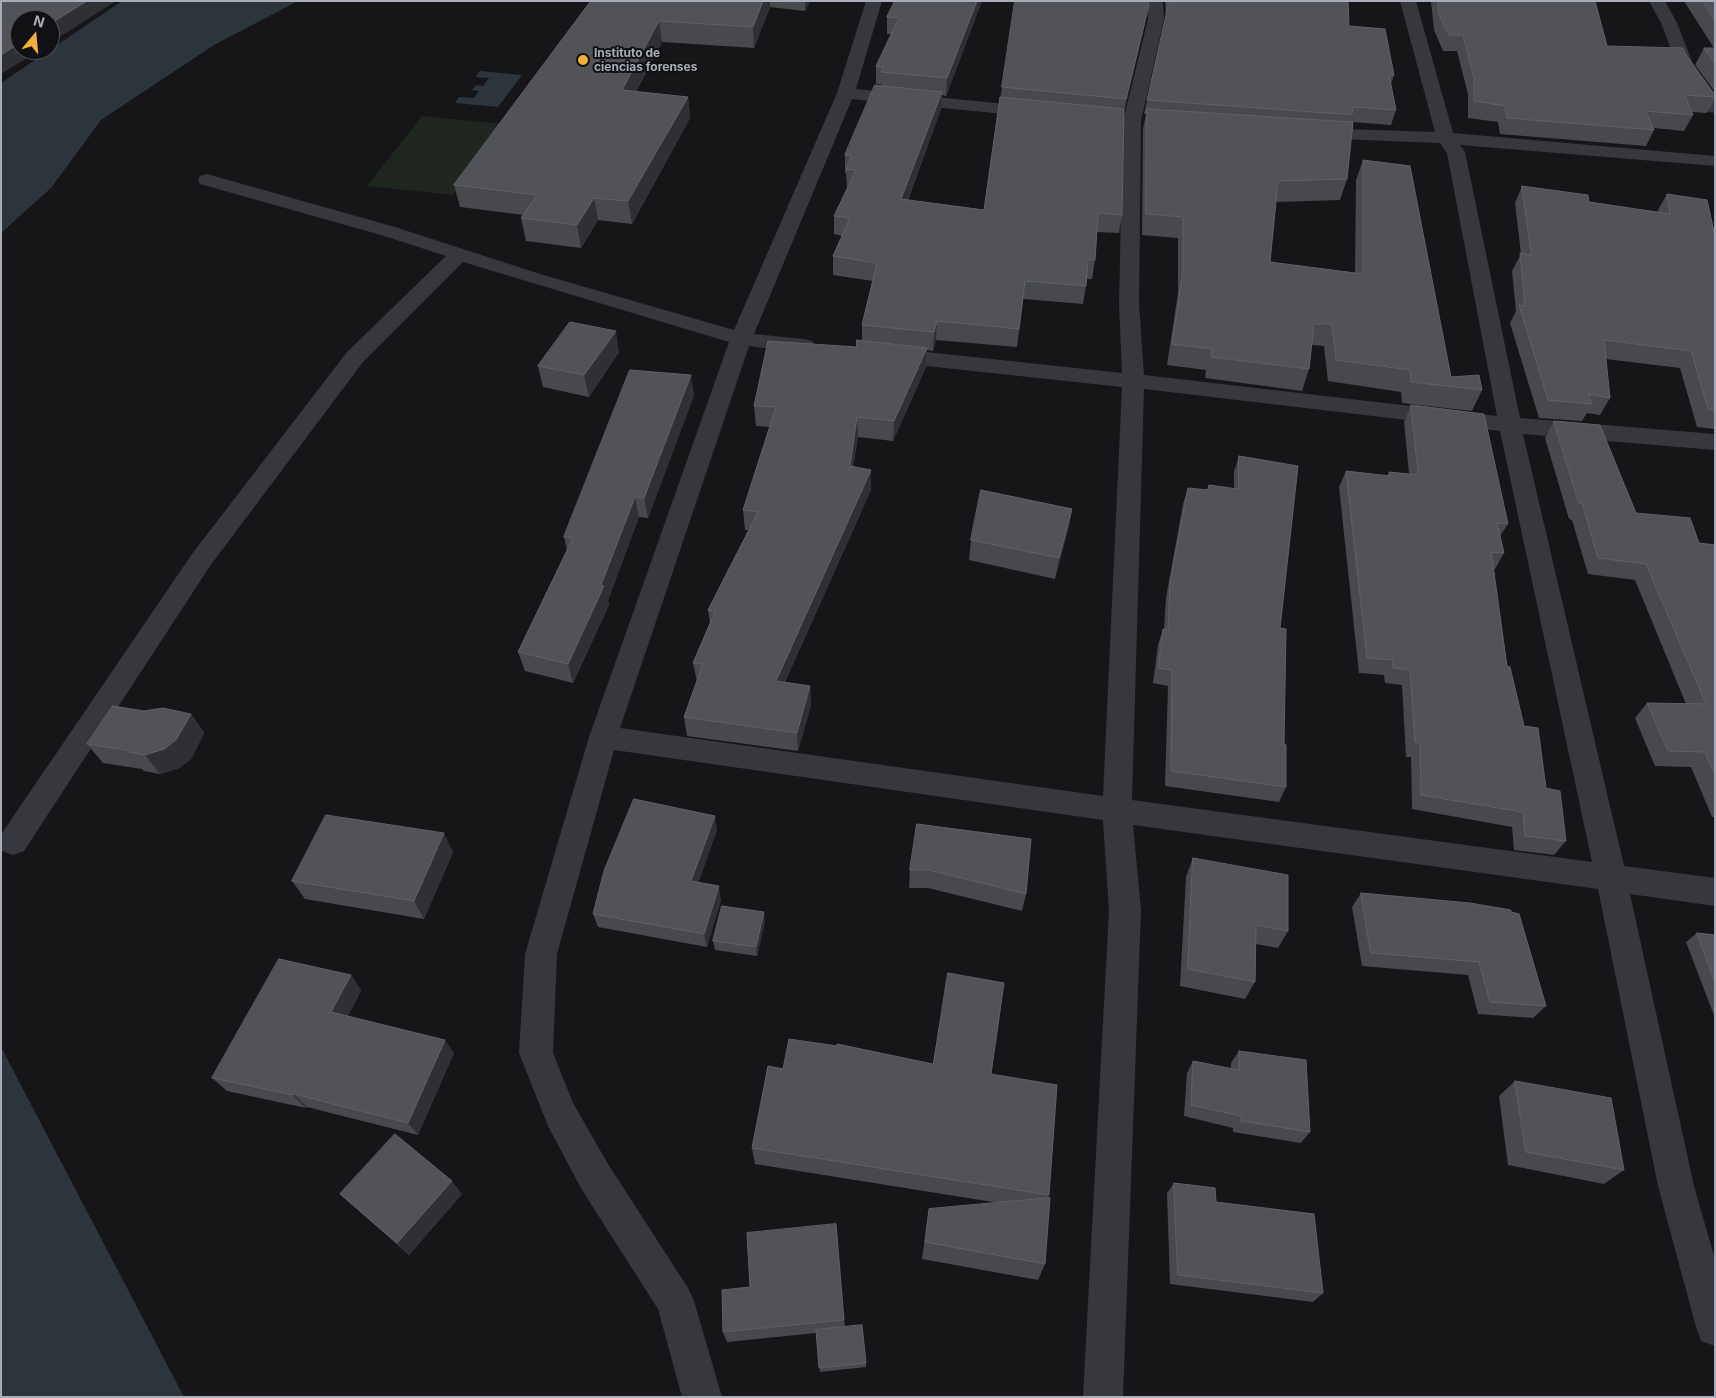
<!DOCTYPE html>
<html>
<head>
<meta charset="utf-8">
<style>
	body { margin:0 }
	#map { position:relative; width:1716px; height:1398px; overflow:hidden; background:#161618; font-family:Inter,sans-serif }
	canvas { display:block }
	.frame { position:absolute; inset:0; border:2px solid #a8adb8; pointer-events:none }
	.north { position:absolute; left:10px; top:10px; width:50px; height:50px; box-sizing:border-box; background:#111113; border:1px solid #4d4f55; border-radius:50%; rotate:17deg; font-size:14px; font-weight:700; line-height:20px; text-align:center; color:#a8adb8 }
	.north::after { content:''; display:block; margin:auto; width:18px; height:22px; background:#f2b134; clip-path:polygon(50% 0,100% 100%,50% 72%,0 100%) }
</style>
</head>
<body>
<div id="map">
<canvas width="1716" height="1398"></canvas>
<div class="frame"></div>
<div class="north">N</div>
</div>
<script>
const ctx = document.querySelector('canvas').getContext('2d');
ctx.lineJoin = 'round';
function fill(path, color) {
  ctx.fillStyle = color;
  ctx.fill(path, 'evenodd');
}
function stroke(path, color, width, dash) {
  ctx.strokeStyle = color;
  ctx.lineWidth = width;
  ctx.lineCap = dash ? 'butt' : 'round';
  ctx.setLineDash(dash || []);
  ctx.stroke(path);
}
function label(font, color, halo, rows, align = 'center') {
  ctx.font = font + ' Inter,sans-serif';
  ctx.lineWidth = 4;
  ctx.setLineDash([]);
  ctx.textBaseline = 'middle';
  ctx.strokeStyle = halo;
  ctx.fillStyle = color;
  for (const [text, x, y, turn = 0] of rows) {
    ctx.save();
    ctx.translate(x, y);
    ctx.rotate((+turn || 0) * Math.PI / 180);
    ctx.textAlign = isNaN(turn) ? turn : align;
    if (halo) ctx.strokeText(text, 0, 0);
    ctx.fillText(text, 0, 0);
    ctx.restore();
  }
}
fill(new Path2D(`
	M 422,116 L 503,124 L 453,195 L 367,186 Z`), '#1e261f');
fill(new Path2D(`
	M 122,1 L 298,1 L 214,45 L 101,120 L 51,188 L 1,233 L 1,83 Z
	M 480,71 L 522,75 L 498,107 L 455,103 L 459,97 L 474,98 L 479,91 L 472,90 L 476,85 L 483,86 L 489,78 L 475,77 Z
	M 1,1047 L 184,1397 L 1,1397 Z`), '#2c353c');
fill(new Path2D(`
	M 866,1 L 882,1 L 856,89 L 1035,107 L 1041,108 L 1044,112 L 1041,116 L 1035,117 L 852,99 L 754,334 L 804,339 L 812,341 L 815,346 L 812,351 L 804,353 L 749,346 L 620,728 L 1103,796 L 1122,387 L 889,362 L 881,360 L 878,355 L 881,350 L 889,348 L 1122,373 L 1119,304 L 1123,121 L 1148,19 L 1147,1 L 1163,1 L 1164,19 L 1141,121 L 1139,304 L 1144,375 L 1497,416 L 1447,153 L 1440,143 L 1315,138 L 1309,137 L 1306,133 L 1309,129 L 1315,128 L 1435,132 L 1400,1 L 1416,1 L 1453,133 L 1715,156 L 1715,166 L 1460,145 L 1465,152 L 1520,418 L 1715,434 L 1715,450 L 1523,434 L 1624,866 L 1715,878 L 1715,906 L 1630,894 L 1694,1186 L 1715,1259 L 1715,1346 L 1701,1341 L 1696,1327 L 1658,1186 L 1598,889 L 1133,825 L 1141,910 L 1123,1397 L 1083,1397 L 1109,910 L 1103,820 L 614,750 L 557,954 L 553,1053 L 573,1103 L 608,1164 L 688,1288 L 694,1301 L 722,1397 L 682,1397 L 658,1309 L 582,1190 L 548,1126 L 519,1053 L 525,954 L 589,737 L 729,342 L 463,262 L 363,362 L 210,566 L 24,851 L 13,855 L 2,851 L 2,833 L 192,554 L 347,352 L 446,256 L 381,235 L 200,184 L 198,180 L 200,176 L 207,174 L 214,176 L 395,227 L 540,274 L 734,330 L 837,93 ZM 1144,389 L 1500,431 L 1592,862 L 1132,800 Z
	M 1649,1 L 1665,1 L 1677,23 L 1695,69 L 1715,96 L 1715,113 L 1709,112 L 1679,70 L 1661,23 Z`), '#37383d');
fill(new Path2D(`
	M 591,1 L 810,1 L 805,11 L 770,7 L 754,48 L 662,42 L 636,92 L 688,97 L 690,118 L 632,224 L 598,220 L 581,248 L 526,241 L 521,218 L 524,215 L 460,207 L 454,185 Z
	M 982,1 L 946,96 L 942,95 L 941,109 L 908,200 L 984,210 L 1002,87 L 1146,19 L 1124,111 L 1122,215 L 1119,233 L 1097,232 L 1095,260 L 1092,279 L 1087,279 L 1083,304 L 1023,299 L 1017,347 L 936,340 L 933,351 L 927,350 L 926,367 L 893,441 L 858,437 L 853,466 L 871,490 L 785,682 L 810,686 L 811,705 L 798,751 L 687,736 L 684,717 L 697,681 L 693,663 L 710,623 L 708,610 L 749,530 L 745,530 L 743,510 L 770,427 L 756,426 L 754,406 L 856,347 L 862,341 L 862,325 L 873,281 L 833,275 L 833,256 L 842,236 L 834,234 L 834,216 L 848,187 L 847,187 L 846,173 L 845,173 L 845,155 L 881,86 L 881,84 L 876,84 L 876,66 L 891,34 L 887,34 L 887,17 Z
	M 1165,1 L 1348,1 L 1349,26 L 1394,75 L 1391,84 L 1396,110 L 1391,125 L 1353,122 L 1347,179 L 1340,200 L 1276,202 L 1270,262 L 1355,273 L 1356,180 L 1363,160 L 1451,377 L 1482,390 L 1472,411 L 1402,403 L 1401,392 L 1328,381 L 1324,346 L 1311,345 L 1309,369 L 1302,391 L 1205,378 L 1206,370 L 1167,365 L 1178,293 L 1178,238 L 1142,235 L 1143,129 L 1146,114 L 1144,114 L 1166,17 Z
	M 1431,1 L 1595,1 L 1607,46 L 1686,55 L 1715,95 L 1715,99 L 1707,113 L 1692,112 L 1693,115 L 1684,131 L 1654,128 L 1654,130 L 1646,146 L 1500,134 L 1498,122 L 1468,118 L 1468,94 L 1457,51 L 1443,51 L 1434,30 Z
	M 1684,1 L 1715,1 L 1715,92 L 1695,65 L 1704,48 L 1714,48 Z
	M 1522,186 L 1589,202 L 1657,212 L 1667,194 L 1715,236 L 1715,429 L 1697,427 L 1680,368 L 1606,359 L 1610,398 L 1600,415 L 1587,413 L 1582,421 L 1539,418 L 1510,323 L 1516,311 L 1512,271 L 1521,254 L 1515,203 Z
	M 619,352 L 589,397 L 543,387 L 538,366 Z
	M 694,395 L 648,518 L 639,517 L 608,600 L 609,605 L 573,683 L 525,671 L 518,652 L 567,550 L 564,537 Z
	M 1411,405 L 1508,524 L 1500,536 L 1504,553 L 1495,569 L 1494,569 L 1507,666 L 1524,726 L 1546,788 L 1566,841 L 1554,855 L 1514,850 L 1512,827 L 1412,809 L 1411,757 L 1406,757 L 1402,685 L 1385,683 L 1384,675 L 1359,673 L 1339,487 L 1346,471 L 1387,476 L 1389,472 L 1409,474 L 1404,422 Z
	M 1554,421 L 1636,513 L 1699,543 L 1715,545 L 1715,817 L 1712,817 L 1691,767 L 1655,766 L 1635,718 L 1647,703 L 1686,704 L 1635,580 L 1588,574 L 1572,520 L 1569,519 L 1545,438 Z
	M 1239,456 L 1280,628 L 1286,787 L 1279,802 L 1165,786 L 1168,686 L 1153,683 L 1158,645 L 1163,629 L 1164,629 L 1166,598 L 1183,504 L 1188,488 L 1207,490 L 1209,485 L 1234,489 L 1234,472 Z
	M 1072,509 L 1068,530 L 1055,579 L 969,560 L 971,540 Z
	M 144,711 L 191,714 L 204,733 L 191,759 L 179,768 L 160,774 L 144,771 L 142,769 L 103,763 L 87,744 Z
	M 917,824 L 1026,894 L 1022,911 L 928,888 L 909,888 L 910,870 Z
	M 717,830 L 698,883 L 721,900 L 707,947 L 598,927 L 593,914 Z
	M 453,852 L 424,919 L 305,899 L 292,881 Z
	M 1193,858 L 1288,931 L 1278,948 L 1256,944 L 1255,982 L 1245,999 L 1180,986 L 1186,877 Z
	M 1361,893 L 1511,912 L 1546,1006 L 1533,1018 L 1478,1014 L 1468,975 L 1362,966 L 1352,907 Z
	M 765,921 L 757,956 L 715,950 L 713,941 Z
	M 1697,933 L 1715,935 L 1715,1018 L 1686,942 Z
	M 351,975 L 361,990 L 348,1016 L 454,1053 L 418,1135 L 307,1107 L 306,1108 L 227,1091 L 212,1078 Z
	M 1239,1051 L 1310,1132 L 1301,1143 L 1233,1132 L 1233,1128 L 1184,1116 L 1187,1073 L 1193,1061 L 1231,1069 L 1231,1063 Z
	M 933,1064 L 991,1074 L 1049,1195 L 1048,1198 L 1045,1264 L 1038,1280 L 922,1259 L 929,1209 L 999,1203 L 755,1164 L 752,1148 L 783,1069 Z
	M 1515,1081 L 1624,1170 L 1604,1184 L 1508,1165 L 1499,1096 Z
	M 1174,1183 L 1216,1202 L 1323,1293 L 1313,1302 L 1170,1284 L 1167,1193 Z
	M 340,1194 L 462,1194 L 409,1255 Z
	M 844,1320 L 845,1327 L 866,1363 L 866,1367 L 820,1372 L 816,1333 L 727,1342 L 723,1332 Z`), '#47494d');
fill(new Path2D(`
	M 87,1 L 116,1 L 50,43 L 50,24 Z
	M 763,1 L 770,1 L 770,7 L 754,48 L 753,27 Z
	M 805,1 L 810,1 L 805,11 Z
	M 977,1 L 982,1 L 946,96 L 947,78 Z
	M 1149,5 L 1146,19 L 1124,113 L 1126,99 Z
	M 659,21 L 662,42 L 625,112 L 622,90 Z
	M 20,43 L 20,50 L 40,50 L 1,74 L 1,55 Z
	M 942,92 L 941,109 L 901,217 L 901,199 Z
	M 688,97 L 690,118 L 632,224 L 628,201 Z
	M 594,198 L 598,220 L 581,248 L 577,225 Z
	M 937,321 L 936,340 L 933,351 L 934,332 Z
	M 616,331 L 619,352 L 589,397 L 584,375 Z
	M 927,348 L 926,367 L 893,441 L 894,421 Z
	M 691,375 L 694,395 L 648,518 L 644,498 Z
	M 857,417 L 858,437 L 850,485 L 850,466 Z
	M 871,470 L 871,490 L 777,700 L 776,681 Z
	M 635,497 L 639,517 L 608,600 L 609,605 L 573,683 L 568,664 Z
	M 1072,509 L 1068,530 L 1055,579 L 1059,558 Z
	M 810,686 L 811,705 L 798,751 L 797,733 Z
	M 191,714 L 204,733 L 191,759 L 179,768 L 160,774 L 145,755 Z
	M 715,816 L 717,830 L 693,895 L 691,881 Z
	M 444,833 L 453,852 L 424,919 L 414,901 Z
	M 719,886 L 721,900 L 707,947 L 704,934 Z
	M 764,912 L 765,921 L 757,956 L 756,947 Z
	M 351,975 L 361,990 L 343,1026 L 331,1012 Z
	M 445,1040 L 454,1053 L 418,1135 L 408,1123 Z
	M 294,1094 L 307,1107 L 306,1108 L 293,1095 Z
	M 452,1181 L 462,1194 L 409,1255 L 397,1243 Z`), '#2f3033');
const building = new Path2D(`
	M 1,1 L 87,1 L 50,24 L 50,20 L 20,20 L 20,43 L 1,55 Z
	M 591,1 L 763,1 L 753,27 L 659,21 L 622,90 L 688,97 L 628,201 L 594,198 L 577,225 L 521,218 L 537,195 L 454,185 Z
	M 895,1 L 977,1 L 947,78 L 881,72 L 883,67 L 876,66 L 899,18 L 887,17 Z
	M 1015,1 L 1148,1 L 1149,5 L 1126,99 L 1002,87 Z
	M 1168,1 L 1348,1 L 1349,26 L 1385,29 L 1394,75 L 1389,75 L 1396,110 L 1353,107 L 1352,114 L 1342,114 L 1147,100 L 1168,6 Z
	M 1438,1 L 1595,1 L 1607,46 L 1683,48 L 1686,55 L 1715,95 L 1715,97 L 1685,95 L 1693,115 L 1646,111 L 1654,130 L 1507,118 L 1505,106 L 1474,101 L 1474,78 L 1463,35 L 1449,35 L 1439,15 Z
	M 1703,1 L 1715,1 L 1715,20 Z
	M 1704,48 L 1715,48 L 1715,63 Z
	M 875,85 L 942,92 L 901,199 L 984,210 L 1000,97 L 1124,109 L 1122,215 L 1098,213 L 1095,260 L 1088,260 L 1086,286 L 1025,281 L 1019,329 L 937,321 L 934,332 L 862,325 L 877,263 L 833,256 L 850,218 L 834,216 L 856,170 L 846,169 L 852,156 L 845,155 Z
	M 1147,109 L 1353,122 L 1347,179 L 1278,181 L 1270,262 L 1363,274 L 1363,160 L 1410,166 L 1451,377 L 1479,375 L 1482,390 L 1411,382 L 1410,370 L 1336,360 L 1332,324 L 1314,324 L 1309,369 L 1211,357 L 1212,349 L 1172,344 L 1183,271 L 1183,217 L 1146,214 Z
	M 1522,186 L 1588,195 L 1589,202 L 1670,214 L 1667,194 L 1707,200 L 1715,236 L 1715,410 L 1708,409 L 1691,351 L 1604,340 L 1610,398 L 1588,394 L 1592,404 L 1548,400 L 1519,305 L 1525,306 L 1520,253 L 1531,255 Z
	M 570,322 L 616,331 L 584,375 L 538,366 Z
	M 857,340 L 927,348 L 894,421 L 857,417 L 850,466 L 871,470 L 776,681 L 810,686 L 797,733 L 684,717 L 703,664 L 693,663 L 715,612 L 708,610 L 758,512 L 743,510 L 776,407 L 754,406 L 768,341 L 856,347 Z
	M 630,370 L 691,375 L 644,498 L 635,497 L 601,585 L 604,586 L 568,664 L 518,652 L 573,538 L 564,537 Z
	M 1411,405 L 1484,414 L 1508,524 L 1497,523 L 1504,553 L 1491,552 L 1507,666 L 1510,667 L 1524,726 L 1538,728 L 1546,788 L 1560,791 L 1566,841 L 1525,836 L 1523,812 L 1421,795 L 1420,743 L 1415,742 L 1410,670 L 1393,668 L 1392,660 L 1367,658 L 1346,471 L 1390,476 L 1389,472 L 1418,475 Z
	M 1554,421 L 1600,425 L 1636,513 L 1690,518 L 1699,543 L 1715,545 L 1715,775 L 1705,752 L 1668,751 L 1647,703 L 1706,704 L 1646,564 L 1598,558 L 1582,503 L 1579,503 Z
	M 1239,456 L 1298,466 L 1280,628 L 1286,629 L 1284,744 L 1286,745 L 1286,787 L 1171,771 L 1172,670 L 1158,668 L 1163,629 L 1168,630 L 1170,582 L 1188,488 L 1208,490 L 1209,485 L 1238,489 Z
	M 981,490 L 1072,509 L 1059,558 L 971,540 Z
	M 113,706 L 144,711 L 163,708 L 191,714 L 176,740 L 164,749 L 145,755 L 129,752 L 127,750 L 87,744 Z
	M 634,799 L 715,816 L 691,881 L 719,886 L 704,934 L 593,914 L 604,871 Z
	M 326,815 L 444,833 L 414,901 L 292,881 Z
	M 917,824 L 1031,839 L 1026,894 L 929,870 L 910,870 Z
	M 1193,858 L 1288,875 L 1288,931 L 1256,925 L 1255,982 L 1188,969 Z
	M 1361,893 L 1470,903 L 1511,910 L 1511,912 L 1519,914 L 1546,1006 L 1490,1002 L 1479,962 L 1371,953 Z
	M 722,906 L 764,912 L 756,947 L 713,941 Z
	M 1697,933 L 1715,935 L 1715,982 Z
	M 279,959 L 351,975 L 331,1012 L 445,1040 L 408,1123 L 294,1094 L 293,1095 L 212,1078 Z
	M 948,973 L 1004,983 L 991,1074 L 1057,1085 L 1049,1195 L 752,1148 L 768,1066 L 783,1069 L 789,1039 L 837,1046 L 837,1044 L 933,1064 Z
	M 1239,1051 L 1306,1060 L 1310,1132 L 1241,1121 L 1241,1116 L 1191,1105 L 1193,1061 L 1239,1070 Z
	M 1515,1081 L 1611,1098 L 1624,1170 L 1526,1152 Z
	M 395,1134 L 452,1181 L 397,1243 L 340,1194 Z
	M 1174,1183 L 1215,1188 L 1216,1202 L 1314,1214 L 1323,1293 L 1178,1275 Z
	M 1050,1198 L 1045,1264 L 925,1242 L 929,1209 Z
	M 836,1224 L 844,1320 L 723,1332 L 722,1290 L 750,1287 L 747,1233 Z
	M 862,1325 L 866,1363 L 819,1368 L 816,1330 Z`);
fill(building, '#525359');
stroke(building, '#5f6168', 1);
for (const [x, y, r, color] of [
	[583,60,6,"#f2b134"]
]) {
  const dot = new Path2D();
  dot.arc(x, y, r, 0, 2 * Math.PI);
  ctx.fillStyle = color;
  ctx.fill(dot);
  stroke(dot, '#111113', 2);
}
label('bold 12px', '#a8adb8', '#111113', [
	["Instituto de",594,53],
	["ciencias forenses",594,67]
], 'left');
</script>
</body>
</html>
